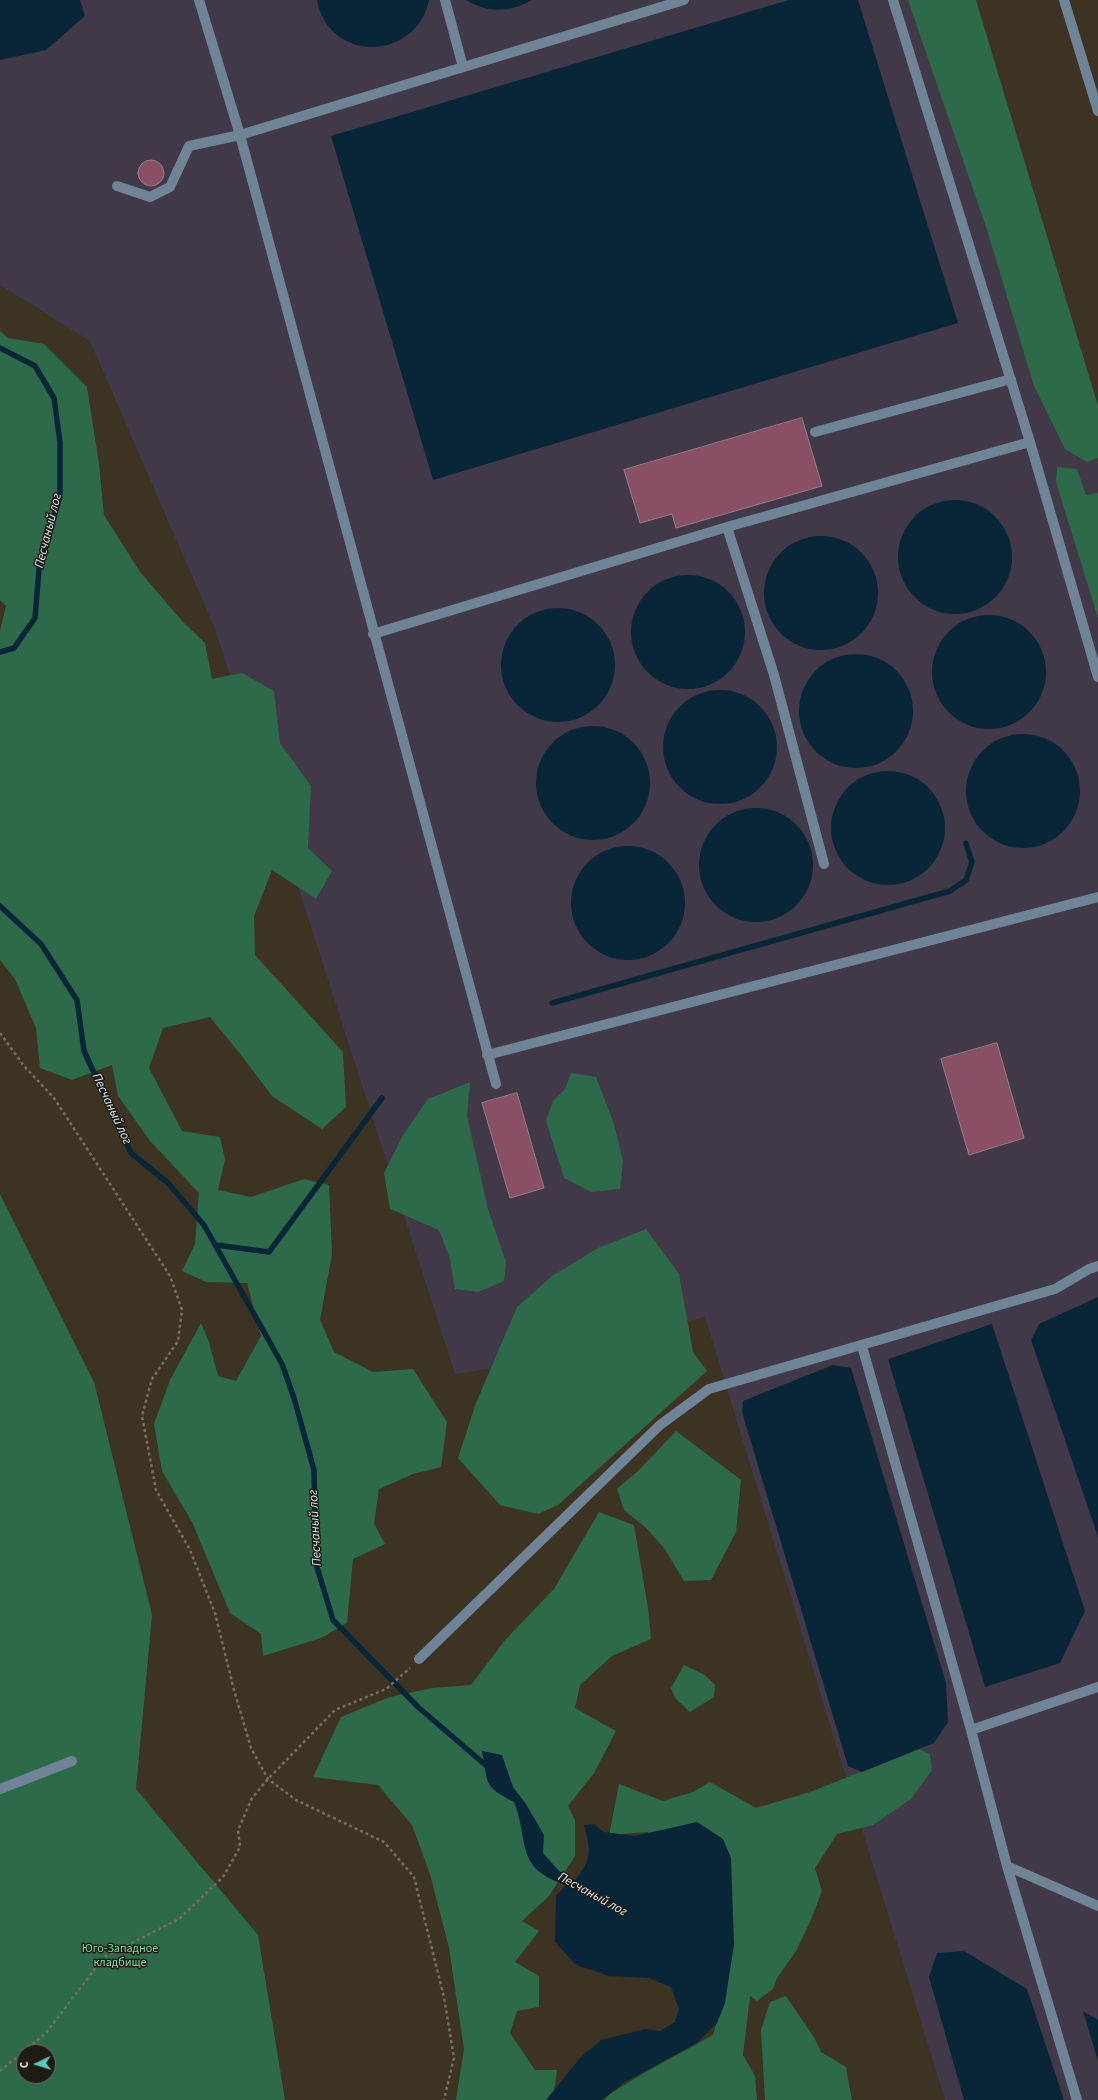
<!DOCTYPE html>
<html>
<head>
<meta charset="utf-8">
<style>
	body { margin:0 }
	#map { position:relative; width:1098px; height:2100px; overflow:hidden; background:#3d3323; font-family:"Source Sans 3",sans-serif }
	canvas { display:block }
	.north { position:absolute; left:16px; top:2044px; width:40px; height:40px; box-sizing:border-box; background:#201c15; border:1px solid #6f6a62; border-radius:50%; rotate:266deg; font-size:11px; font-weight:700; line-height:16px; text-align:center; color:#e6e0d6 }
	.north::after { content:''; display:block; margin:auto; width:14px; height:18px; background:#5acebd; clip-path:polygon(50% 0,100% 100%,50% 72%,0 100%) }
</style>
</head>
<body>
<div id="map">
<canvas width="1098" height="2100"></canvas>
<div class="north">С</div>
</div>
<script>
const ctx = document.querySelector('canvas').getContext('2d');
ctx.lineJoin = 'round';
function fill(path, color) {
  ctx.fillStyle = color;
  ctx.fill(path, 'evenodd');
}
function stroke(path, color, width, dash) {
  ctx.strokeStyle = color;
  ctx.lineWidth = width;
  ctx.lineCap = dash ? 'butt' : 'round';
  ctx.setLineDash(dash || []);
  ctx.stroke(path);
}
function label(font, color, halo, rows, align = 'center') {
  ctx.font = font + ' "Source Sans 3",sans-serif';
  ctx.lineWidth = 3;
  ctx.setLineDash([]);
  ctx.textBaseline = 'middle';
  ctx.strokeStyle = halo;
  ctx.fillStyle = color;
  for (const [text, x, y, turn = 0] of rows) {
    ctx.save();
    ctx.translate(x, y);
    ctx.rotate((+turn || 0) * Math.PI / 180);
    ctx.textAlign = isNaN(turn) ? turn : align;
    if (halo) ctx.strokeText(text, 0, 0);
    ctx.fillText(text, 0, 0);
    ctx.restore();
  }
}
fill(new Path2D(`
	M 0,0 L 972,0 L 1098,418 L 1098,2100 L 945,2100 L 705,1317 L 535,1362 L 455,1374 L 215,629 L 90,341 L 0,285 Z`), '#413848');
fill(new Path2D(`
	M 908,0 L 976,0 L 1098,406 L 1098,458 L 1087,462 L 1065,449 L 1034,386 L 987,230 Z
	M 0,331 L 8,338 L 44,344 L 87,387 L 99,464 L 104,515 L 140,572 L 183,622 L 205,643 L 212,679 L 242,673 L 274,691 L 280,743 L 311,786 L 308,848 L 332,871 L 316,899 L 272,870 L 254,916 L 255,955 L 343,1052 L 346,1107 L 322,1129 L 272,1096 L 241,1055 L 210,1017 L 163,1028 L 149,1068 L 182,1131 L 220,1137 L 225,1159 L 218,1190 L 251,1197 L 304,1179 L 329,1185 L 332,1254 L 320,1320 L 334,1352 L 373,1372 L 413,1369 L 447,1422 L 441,1467 L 413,1474 L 379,1489 L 374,1524 L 385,1544 L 353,1559 L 347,1623 L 321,1638 L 263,1656 L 261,1634 L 230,1613 L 192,1522 L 162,1471 L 154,1424 L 170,1380 L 201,1323 L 209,1342 L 218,1376 L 236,1381 L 261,1336 L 247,1283 L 206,1282 L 182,1271 L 195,1244 L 199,1193 L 150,1141 L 118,1096 L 112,1065 L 72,1080 L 40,1068 L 36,1028 L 15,979 L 0,960 L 0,631 L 6,606 L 0,600 Z
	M 1057,467 L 1077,469 L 1086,495 L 1098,493 L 1098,618 L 1056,482 Z
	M 571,1073 L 596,1077 L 614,1124 L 623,1161 L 620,1189 L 591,1192 L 564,1178 L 546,1121 L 553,1101 L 565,1089 Z
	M 470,1082 L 467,1116 L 488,1209 L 506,1262 L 504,1281 L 478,1292 L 455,1289 L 450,1259 L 439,1230 L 390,1209 L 384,1173 L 403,1135 L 428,1099 Z
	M 0,1194 L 94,1382 L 152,1615 L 136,1789 L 258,1935 L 285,2100 L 0,2100 ZM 24,2052 L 48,2052 L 48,2076 L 24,2076 Z
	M 646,1229 L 679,1274 L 693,1352 L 707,1371 L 558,1505 L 538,1514 L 500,1505 L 458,1458 L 476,1403 L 517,1307 L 552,1276 L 598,1248 Z
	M 676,1431 L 741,1480 L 736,1532 L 711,1580 L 684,1581 L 664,1548 L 646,1528 L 624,1510 L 617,1489 L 639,1470 Z
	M 599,1512 L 634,1525 L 648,1608 L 651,1639 L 612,1656 L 580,1685 L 575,1708 L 616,1731 L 594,1773 L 568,1806 L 575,1820 L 575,1856 L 549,1896 L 522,1921 L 539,1931 L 515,1962 L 539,1976 L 539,2007 L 517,2011 L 510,2033 L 535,2070 L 557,2070 L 553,2100 L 456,2100 L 464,2049 L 449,1948 L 430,1874 L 412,1825 L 378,1785 L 313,1777 L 341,1717 L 390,1697 L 432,1688 L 471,1685 L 505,1640 L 554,1589 Z
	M 684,1665 L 705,1675 L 715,1685 L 714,1697 L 690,1712 L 675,1698 L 671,1688 Z
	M 907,1743 L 930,1754 L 932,1770 L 911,1799 L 873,1825 L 837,1834 L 815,1868 L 822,1891 L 810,1922 L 796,1951 L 777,1978 L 773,1989 L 757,2001 L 750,1996 L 743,2055 L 755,2076 L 757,2100 L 604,2100 L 611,2093 L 644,2073 L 713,2035 L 729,1976 L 648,1832 L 622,1834 L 608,1841 L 619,1784 L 663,1801 L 693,1792 L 710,1782 L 756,1808 L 810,1792 L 881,1764 L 890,1745 Z
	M 786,1996 L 815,2039 L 821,2052 L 846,2067 L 852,2100 L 765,2100 L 761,2030 L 770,2002 Z`), '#2c6a4a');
fill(new Path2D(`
	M 0,0 L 80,0 L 85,16 L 46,50 L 0,60 Z
	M 317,0 L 429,0 C 416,62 328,63 317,0 Z
	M 466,0 L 532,0 C 510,13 487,13 466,0 Z
	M 789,0 L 858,0 L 958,323 L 433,480 L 331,136 Z
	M898 557a57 57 0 1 1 114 0a57 57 0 1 1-114 0Z
	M764 593a57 57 0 1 1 114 0a57 57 0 1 1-114 0Z
	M631 632a57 57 0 1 1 114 0a57 57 0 1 1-114 0Z
	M501 665a57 57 0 1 1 114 0a57 57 0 1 1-114 0Z
	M932 672a57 57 0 1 1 114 0a57 57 0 1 1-114 0Z
	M799 711a57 57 0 1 1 114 0a57 57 0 1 1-114 0Z
	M663 747a57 57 0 1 1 114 0a57 57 0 1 1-114 0Z
	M536 783a57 57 0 1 1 114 0a57 57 0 1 1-114 0Z
	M966 791a57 57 0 1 1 114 0a57 57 0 1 1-114 0Z
	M831 828a57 57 0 1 1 114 0a57 57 0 1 1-114 0Z
	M699 865a57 57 0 1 1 114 0a57 57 0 1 1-114 0Z
	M571 903a57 57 0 1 1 114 0a57 57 0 1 1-114 0Z
	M 1098,1297 L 1098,1537 L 1031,1340 L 1039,1324 Z
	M 992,1324 L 1085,1611 L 1060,1663 L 985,1687 L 888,1359 Z
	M 833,1365 L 851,1368 L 946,1683 L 948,1722 L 934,1743 L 862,1772 L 848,1766 L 742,1412 L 743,1401 Z
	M 482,1751 L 502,1755 L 513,1787 L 526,1804 L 544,1835 L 543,1853 L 559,1871 L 575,1880 C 592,1859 591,1851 584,1825 L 594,1824 L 604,1832 L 635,1836 L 697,1822 L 723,1839 L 731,1858 L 734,1944 L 725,2003 L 717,2023 L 697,2043 L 625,2082 L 602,2100 L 546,2100 L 580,2058 L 601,2040 L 645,2029 L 660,2031 L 675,2022 L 679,2009 L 671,1987 L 648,1978 L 609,1976 L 576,1965 L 555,1942 L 556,1896 L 566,1885 C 514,1868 530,1843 514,1802 C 483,1786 488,1784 482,1751 Z
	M 964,1951 L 1027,1989 L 1064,2100 L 964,2100 L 929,1977 L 937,1953 Z
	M 1083,2011 L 1098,2020 L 1098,2061 Z`), '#092639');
stroke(new Path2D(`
	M 0,348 L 35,366 L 54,398 L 60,442 L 60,496 L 39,569 L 35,618 L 14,648 L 0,652
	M 0,906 L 41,944 L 77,1000 L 84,1051 L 131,1153 L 168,1183 L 204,1225 L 282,1364 L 294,1398 L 314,1470 L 316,1564 L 333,1620 L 418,1707 L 489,1768
	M 552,1003 L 950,891 L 966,880 L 972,862 L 966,843
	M 216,1245 L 269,1252 L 382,1098`), '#092639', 5.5);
const building = new Path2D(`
	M138 173a13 13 0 1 1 26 0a13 13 0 1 1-26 0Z
	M 802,418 L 822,486 L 676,528 L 672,514 L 640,523 L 624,470 Z
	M 997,1043 L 1024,1138 L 969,1155 L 941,1059 Z
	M 517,1093 L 544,1188 L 510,1198 L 482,1103 Z`);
fill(building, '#894f65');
stroke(building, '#967f87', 1);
stroke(new Path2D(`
	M 0,1033 L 24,1066 L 54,1098 L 170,1276 L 182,1310 L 178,1341 L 152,1379 L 142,1416 L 156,1490 L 190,1550 L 215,1613 L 234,1690 L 251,1748 L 268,1779 L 296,1800 L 384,1842 L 414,1877 L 444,1997 L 454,2058 L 444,2100
	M 0,2071 L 46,2033 L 104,1957 L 179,1919 L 223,1877 L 240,1847 L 238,1830 L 252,1798 L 268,1779 L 335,1710 L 386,1689 L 410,1668`), '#786f61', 2.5, [3, 3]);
stroke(new Path2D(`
	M 199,0 L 240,135 L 496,1084
	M 445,0 L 463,67
	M 893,0 L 1030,442 L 1098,677
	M 1064,0 L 1098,111
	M 117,186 L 150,197 L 170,187 L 189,146 L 240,135 L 684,0
	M 815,432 L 1011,379
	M 727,527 L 774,675 L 824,864
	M 373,634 L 727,527 L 1030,442
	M 487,1055 L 1098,897
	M 862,1346 L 971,1730 L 1007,1866 L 1077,2100
	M 419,1659 L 660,1425 L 709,1389 L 1055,1289 L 1089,1269 L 1098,1266
	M 971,1730 L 1098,1687
	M 0,1789 L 72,1761
	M 1007,1866 L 1098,1906`), '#6f8597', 10);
label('12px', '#7fd9a7', '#201c15', [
	["Юго-Западное",120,1949],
	["кладбище",120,1963]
]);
label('italic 13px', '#d7e6f2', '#201c15', [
	["Песчаный лог",49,531,-76],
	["Песчаный лог",111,1109,65],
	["Песчаный лог",316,1528,-93],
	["Песчаный лог",592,1895,29]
]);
</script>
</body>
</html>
